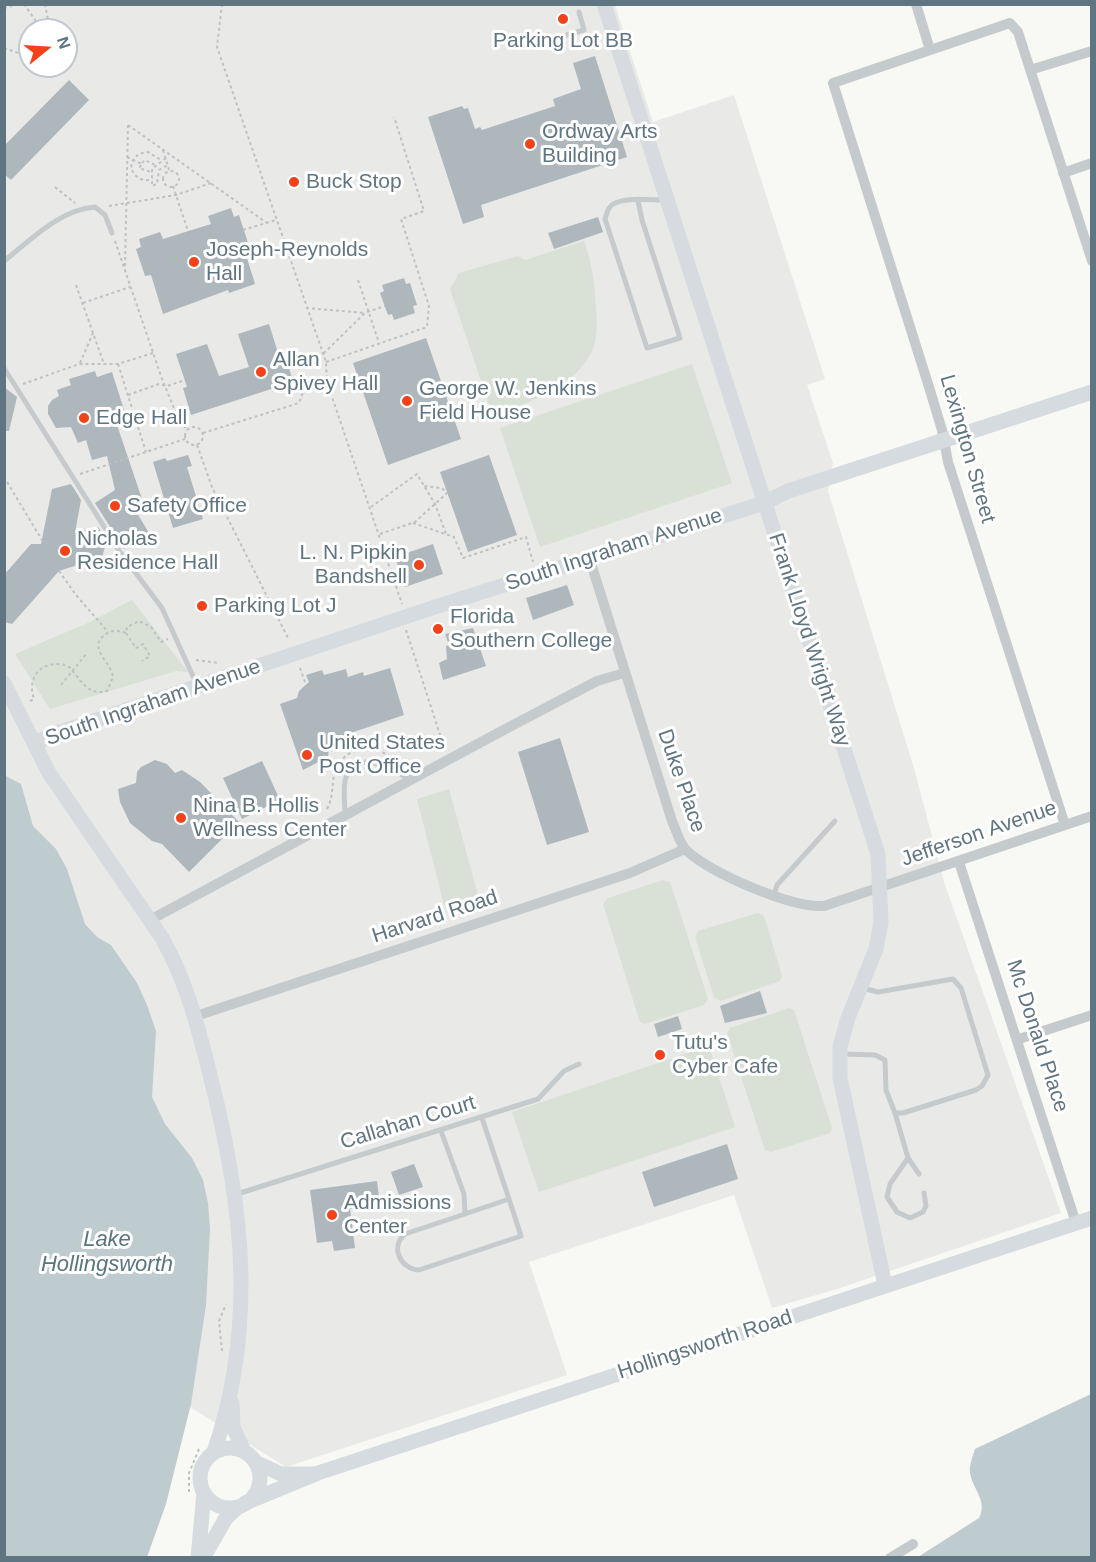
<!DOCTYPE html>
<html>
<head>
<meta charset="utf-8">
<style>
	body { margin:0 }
	#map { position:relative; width:1096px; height:1562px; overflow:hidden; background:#f8f8f4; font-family:Helvetica,sans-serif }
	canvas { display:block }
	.frame { position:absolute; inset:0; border:6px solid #607582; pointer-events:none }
	.north { position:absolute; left:18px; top:18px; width:60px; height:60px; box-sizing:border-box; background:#fff; border:2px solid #bfc8cd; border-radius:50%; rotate:72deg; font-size:16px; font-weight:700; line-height:24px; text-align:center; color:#607582 }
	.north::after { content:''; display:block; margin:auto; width:21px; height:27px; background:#f34119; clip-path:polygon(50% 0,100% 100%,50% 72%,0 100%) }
</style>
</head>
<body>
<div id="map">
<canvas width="1096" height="1562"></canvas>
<div class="frame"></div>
<div class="north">N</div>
</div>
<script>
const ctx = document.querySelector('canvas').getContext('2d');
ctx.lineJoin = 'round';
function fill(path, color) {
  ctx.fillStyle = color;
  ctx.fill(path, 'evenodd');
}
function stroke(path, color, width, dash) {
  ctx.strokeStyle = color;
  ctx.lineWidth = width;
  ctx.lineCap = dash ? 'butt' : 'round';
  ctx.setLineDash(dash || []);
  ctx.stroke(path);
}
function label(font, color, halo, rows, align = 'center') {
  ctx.font = font + ' Helvetica,sans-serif';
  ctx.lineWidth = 6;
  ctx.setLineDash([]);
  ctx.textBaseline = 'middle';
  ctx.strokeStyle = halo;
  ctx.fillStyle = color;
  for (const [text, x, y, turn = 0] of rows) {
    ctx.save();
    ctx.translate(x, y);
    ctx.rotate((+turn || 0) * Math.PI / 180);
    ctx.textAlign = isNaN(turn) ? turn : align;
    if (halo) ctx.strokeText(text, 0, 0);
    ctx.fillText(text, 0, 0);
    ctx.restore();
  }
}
fill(new Path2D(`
	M 4,5 L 615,5 L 653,122 L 734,95 L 825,379 L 807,385 L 833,463 L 828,491 L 914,768 L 944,882 L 1061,1213 L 837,1289 L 772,1308 L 734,1195 L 529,1262 L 567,1375 L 286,1467 L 185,1404 L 5,788 ZM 30,30 L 66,30 L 66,66 L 30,66 Z`), '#e9e9e8');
fill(new Path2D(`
	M 584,241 C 592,264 595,283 596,308 C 597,322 598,340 591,353 C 571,390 529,403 492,414 L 450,289 L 459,273 L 518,256 L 525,260 Z
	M 692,364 L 732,483 L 540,547 L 500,428 Z
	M 132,600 L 188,672 L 176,671 L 50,709 L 15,654 L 90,622 Z
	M 449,789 L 478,895 L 444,905 L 417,799 Z
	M 663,880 L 670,882 L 708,999 L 704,1005 L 645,1024 L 640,1022 L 603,904 L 608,898 Z
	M 758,913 L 764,916 L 782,976 L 780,981 L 721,1001 L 714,997 L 695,937 L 698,931 Z
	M 789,1008 L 794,1010 L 832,1128 L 830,1133 L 771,1152 L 765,1150 L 727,1033 L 730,1028 Z
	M 709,1046 L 735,1127 L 539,1192 L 512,1112 Z`), '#d9e0d5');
fill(new Path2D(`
	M 4,775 L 21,784 L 33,826 L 56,849 L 67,869 L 85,924 L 97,937 L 111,945 L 137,983 L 147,1005 L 156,1031 L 152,1097 L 165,1124 L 192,1158 L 203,1180 L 208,1203 L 210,1229 L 206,1305 L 191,1404 L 166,1504 L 147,1557 L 5,1557 Z
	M 1091,1394 L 1091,1557 L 918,1557 L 979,1518 C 988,1501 973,1490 970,1473 C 969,1465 973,1456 975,1449 Z`), '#becbcf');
fill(new Path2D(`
	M 595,56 L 627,157 L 481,205 L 484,217 L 463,224 L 428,117 L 462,106 L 464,109 L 468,108 L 475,129 L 480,127 L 482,130 L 555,106 L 553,99 L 581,89 L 573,63 Z
	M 69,80 L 89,100 L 11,180 L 4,174 L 4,146 Z
	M 231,208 L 234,217 L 239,215 L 248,243 L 243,245 L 255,284 L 229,293 L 228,290 L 163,314 L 151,275 L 145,276 L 136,249 L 141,247 L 139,239 L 160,232 L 163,239 L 211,224 L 208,216 Z
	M 598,217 L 603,232 L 554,249 L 548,233 Z
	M 404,278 L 406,284 L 410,283 L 417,305 L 413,306 L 415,313 L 394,320 L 392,314 L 388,315 L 380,293 L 384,291 L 382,285 Z
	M 269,324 L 279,356 L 285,354 L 293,382 L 191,415 L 183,388 L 187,387 L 176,354 L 207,344 L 219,376 L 249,367 L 238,334 Z
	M 426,338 L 461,439 L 388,465 L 353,363 Z
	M 95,371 L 97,377 L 112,372 L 126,416 L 115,419 L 142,499 L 131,503 L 149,533 L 124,549 L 95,503 L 115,490 L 107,456 L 92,460 L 86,440 L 78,443 L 71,427 L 56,428 L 48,414 L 48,406 L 52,400 L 59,396 L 57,390 L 71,385 L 69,379 Z
	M 4,387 L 17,397 L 9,431 L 4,431 Z
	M 188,455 L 192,466 L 187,467 L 203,519 L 173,528 L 153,462 L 165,458 L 167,461 Z
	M 489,455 L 517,535 L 468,552 L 440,472 Z
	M 71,484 L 81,500 L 75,533 L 98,527 L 107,540 L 102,557 L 59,571 L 12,624 L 4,622 L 4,575 L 31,544 L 41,544 L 52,489 Z
	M 433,544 L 443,574 L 405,587 L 395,557 Z
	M 567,585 L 574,605 L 533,620 L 526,598 Z
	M 473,628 L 486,666 L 443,680 L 439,663 L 447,659 L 446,646 L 449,645 L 445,634 Z
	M 390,668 L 404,715 L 330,740 L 328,757 L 303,770 L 280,704 L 297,698 L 299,691 L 309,682 L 306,675 L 322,670 L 324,675 L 346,669 L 348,677 L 363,672 L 364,676 Z
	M 560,738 L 589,832 L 547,845 L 518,752 Z
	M 155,760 L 167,764 L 175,773 L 182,770 L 200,782 L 239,822 L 189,872 L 162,844 L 152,841 L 130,823 L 120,802 L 118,789 L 136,783 L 137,772 L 141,767 Z
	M 262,761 L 280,800 L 242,819 L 223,778 Z
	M 760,991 L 767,1013 L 725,1023 L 720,1006 Z
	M 678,1016 L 682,1029 L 658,1037 L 654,1024 Z
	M 727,1144 L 738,1179 L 654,1207 L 642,1172 Z
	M 414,1164 L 423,1187 L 399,1195 L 391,1172 Z
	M 377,1181 L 380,1205 L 350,1209 L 355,1248 L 334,1251 L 332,1241 L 317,1243 L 310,1190 Z`), '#aeb7bc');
stroke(new Path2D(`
	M 24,4 L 42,30
	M 45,4 L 50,30
	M 222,4 L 217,47 L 326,362 L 327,382 L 402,604
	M 4,8 L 12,6
	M 4,48 L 30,57
	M 52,66 L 67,72
	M 128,125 L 267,223
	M 163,150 L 169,170
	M 127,157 L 142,164 L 139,168 L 151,172
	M 166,158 L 152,169 L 152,186 L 157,184 L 159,170 L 168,165
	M 142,163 L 145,160 L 155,165
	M163 179a8 8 0 1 1 16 0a8 8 0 1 1-16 0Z
	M 149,180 C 140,181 134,176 131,168 C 132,157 138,153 148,152 L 161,160
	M 173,186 L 188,231
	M 55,187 L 75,203
	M 109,206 L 176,195 L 211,183
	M 243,230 L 276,220
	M 115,241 L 162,379 L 180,423 L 188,430
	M 125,266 L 128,125
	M 358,280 L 379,343
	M 76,285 L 104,364
	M 83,303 L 130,287
	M 306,308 L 365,313 L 323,354
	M 367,312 L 385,306
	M 326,362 L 427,327 L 429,306 L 401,219 L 424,211 L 394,117
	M 80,363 L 93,333
	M 118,364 L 146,452
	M 23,384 L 79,364 L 118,364 L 153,353
	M 128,395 L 159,384 L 167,386 L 185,380
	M185 436a9 9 0 1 1 18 0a9 9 0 1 1-18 0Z
	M 203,433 L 299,403 L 305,387 L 327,379
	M 197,445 L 212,487 L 289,640
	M 80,474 L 185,439
	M 4,477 L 42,540
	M 371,507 L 417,474 L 435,504 L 446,534
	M 413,523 L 454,537 L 463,558 L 526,537 L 533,562
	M 380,534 L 415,522 L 447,493 L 442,488 L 422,486
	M 59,571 L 76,595 L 108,632
	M 406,630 L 444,747
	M 126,633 L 136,648 L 143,644 L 150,656 L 142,661
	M 196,660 L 219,663
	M 300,668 L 306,685
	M 61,685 L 87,653
	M 30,701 L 34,699 C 26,676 43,658 68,666 C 80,677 86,697 107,691 L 113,677 C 111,664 99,658 98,644 C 103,632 114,628 126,633 L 127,627 L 139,621 L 151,627 L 161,642 L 168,639
	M 327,809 C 334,796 331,785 335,772 C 345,743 378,744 397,762
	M 222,1351 L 219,1321 L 226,1304
	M 189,1492 L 189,1473 L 199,1449`), '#bec1c3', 2, [3, 3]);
stroke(new Path2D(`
	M 553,39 L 584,30 L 579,12
	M 638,201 L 642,220 L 680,338 L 647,348 L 605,219 C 607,213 608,206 615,203 C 628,197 651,200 666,200
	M 4,261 C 32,239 59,210 95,207 L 105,215 L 112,233
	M 4,368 L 120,552 L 162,608 L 197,685
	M 345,815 C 345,804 343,791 345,781 C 353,746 391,768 409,779
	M 774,895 L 777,885 L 835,821
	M 841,1054 L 875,1055 L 885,1060 L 886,1090 L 895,1113 L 903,1113 L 976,1090 L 982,1086 L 988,1075 L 961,988 L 953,979 L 878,992 L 862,988
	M 895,1113 L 908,1158
	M 441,1131 L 464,1194 L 465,1214 L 405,1234 C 390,1247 400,1269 419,1270 L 521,1236 L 509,1199
	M 919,1174 L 908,1158 L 890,1184 L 887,1197 L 897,1212 L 910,1218 L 923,1212 L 926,1206 L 924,1193
	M 237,1194 L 538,1099 L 564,1071 L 579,1064
	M 465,1214 L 509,1199 L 482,1118`), '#c5cacd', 5);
stroke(new Path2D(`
	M 916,4 L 930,50
	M 1030,70 L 1092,51
	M 1063,173 L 1092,163
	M 589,557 L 672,821 C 676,830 680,844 686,850 C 710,873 791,908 824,906 L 1092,816
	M 1065,825 L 948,462 L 942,430 L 929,387 L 833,83 L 1010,23 L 1018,32 L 1092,261
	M 959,862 L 1076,1223
	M 150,920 L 498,733 L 597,681 L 624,673
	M 196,1016 L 630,873 L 685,849
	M 1019,1039 L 1092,1015
	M 890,1558 L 913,1544`), '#c5cacd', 10);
stroke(new Path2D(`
	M 604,4 L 878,854 L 881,922 L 876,949 L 848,1018 L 840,1047 L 840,1078 L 885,1285
	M 4,683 L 49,773 L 162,938 C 187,982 199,1030 211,1079 C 243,1206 257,1326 214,1452
	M 34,743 L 63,731 L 438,606 L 764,503 L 788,491 L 1092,392
	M 232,1403 L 233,1427 L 244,1451
	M200 1478a30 30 0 1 1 60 0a30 30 0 1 1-60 0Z
	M 255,1462 L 281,1474 L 313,1474
	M 245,1503 L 318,1473 L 1092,1218
	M 198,1558 L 204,1493
	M 203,1558 L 226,1518 L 238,1507`), '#d5dbde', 15);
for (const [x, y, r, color] of [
	[563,19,6,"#f34119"],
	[530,144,6,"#f34119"],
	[294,182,6,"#f34119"],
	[194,262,6,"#f34119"],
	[261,372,6,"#f34119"],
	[407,401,6,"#f34119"],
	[84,418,6,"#f34119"],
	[115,506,6,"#f34119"],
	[65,551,6,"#f34119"],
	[419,565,6,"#f34119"],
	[202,606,6,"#f34119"],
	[438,629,6,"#f34119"],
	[307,755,6,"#f34119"],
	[181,818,6,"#f34119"],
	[660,1055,6,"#f34119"],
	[332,1215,6,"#f34119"]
]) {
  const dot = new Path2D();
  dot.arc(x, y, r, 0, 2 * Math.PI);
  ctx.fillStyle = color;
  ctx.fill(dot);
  stroke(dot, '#fff', 2);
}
label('21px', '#607582', '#fff', [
	["Parking Lot BB",563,41,"center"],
	["Ordway Arts",542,132],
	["Building",542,156],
	["Buck Stop",306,182],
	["Joseph-Reynolds",206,250],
	["Hall",206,274],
	["Allan",273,360],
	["Spivey Hall",273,384],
	["George W. Jenkins",419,389],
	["Field House",419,413],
	["Edge Hall",96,418],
	["Safety Office",127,506],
	["Nicholas",77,539],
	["Residence Hall",77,563],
	["L. N. Pipkin",407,553,"right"],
	["Bandshell",407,577,"right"],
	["Parking Lot J",214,606],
	["Florida",450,617],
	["Southern College",450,641],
	["United States",319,743],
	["Post Office",319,767],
	["Nina B. Hollis",193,806],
	["Wellness Center",193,830],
	["Tutu's",672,1043],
	["Cyber Cafe",672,1067],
	["Admissions",344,1203],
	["Center",344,1227]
], 'left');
label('21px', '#607582', '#fff', [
	["Lexington Street",967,449,74],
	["South Ingraham Avenue",614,550,-18],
	["Frank Lloyd Wright Way",809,640,72],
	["South Ingraham Avenue",153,703,-19],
	["Duke Place",681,781,71],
	["Jefferson Avenue",979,834,-19],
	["Harvard Road",435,917,-18],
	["Mc Donald Place",1037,1036,72],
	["Callahan Court",408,1123,-17],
	["Hollingsworth Road",705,1345,-18]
]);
label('italic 22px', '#5a767d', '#fff', [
	["Lake",107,1240],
	["Hollingsworth",107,1265]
]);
</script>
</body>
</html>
